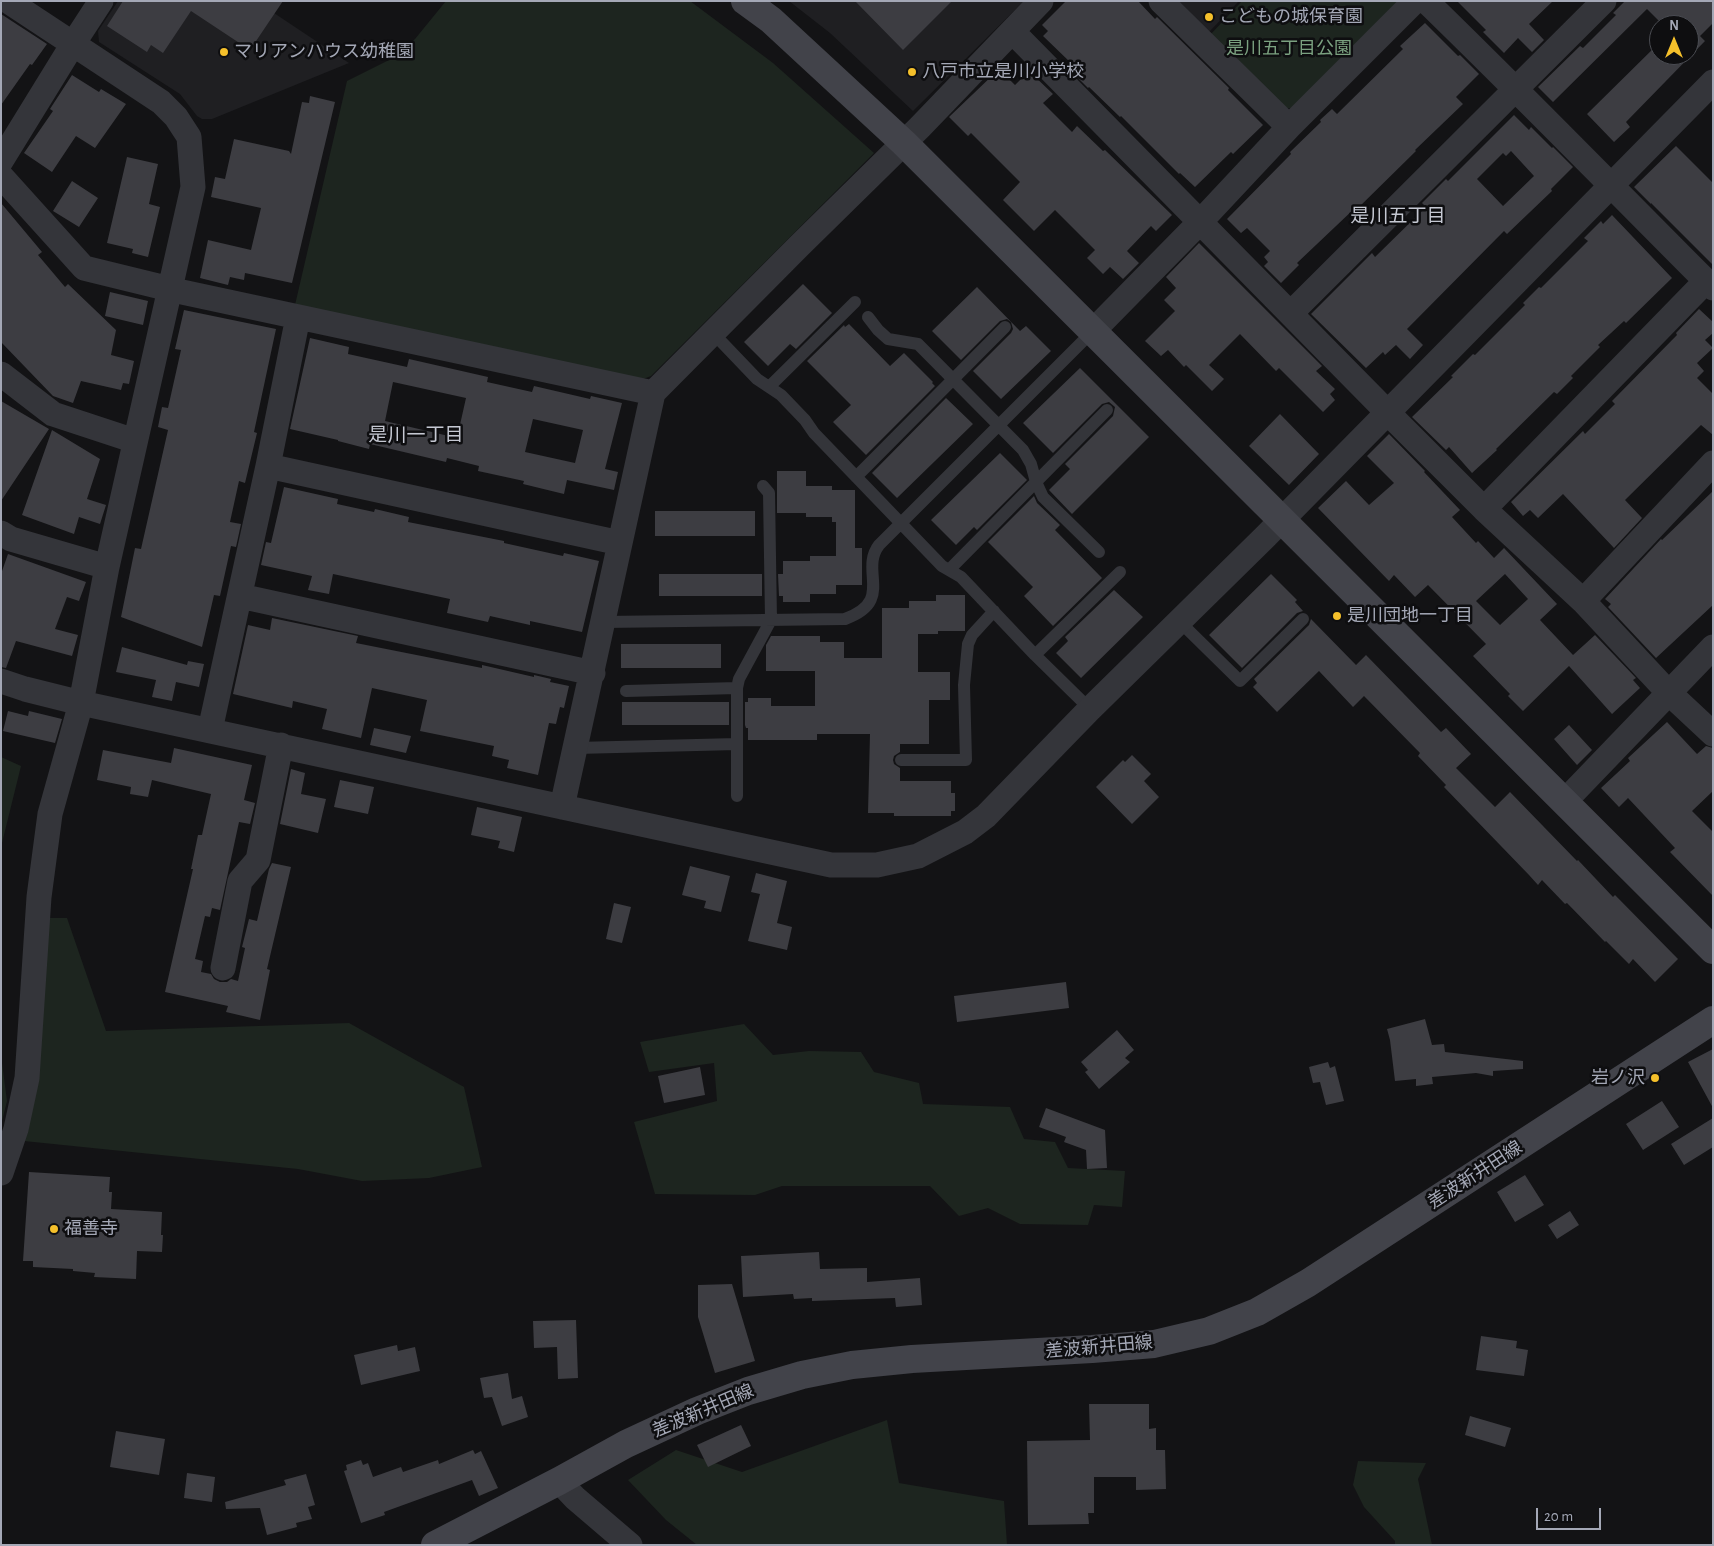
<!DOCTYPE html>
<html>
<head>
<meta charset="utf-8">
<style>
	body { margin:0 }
	#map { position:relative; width:1714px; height:1546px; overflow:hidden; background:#131315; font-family:"Alegreya Sans",sans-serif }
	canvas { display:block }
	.frame { position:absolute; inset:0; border:2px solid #a4a8b6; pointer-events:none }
	.north { position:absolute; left:1649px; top:15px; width:50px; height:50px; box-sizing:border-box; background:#0e0e10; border:1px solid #4a4c52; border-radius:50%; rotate:0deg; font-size:14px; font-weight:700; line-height:20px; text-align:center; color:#a4a8b6 }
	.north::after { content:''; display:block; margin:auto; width:18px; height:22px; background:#f5c02b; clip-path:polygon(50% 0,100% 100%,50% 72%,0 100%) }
	.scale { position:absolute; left:1536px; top:1508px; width:65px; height:22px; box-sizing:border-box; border:2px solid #a4a8b6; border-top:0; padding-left:6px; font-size:15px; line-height:18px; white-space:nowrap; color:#a4a8b6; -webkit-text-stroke:4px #0e0e10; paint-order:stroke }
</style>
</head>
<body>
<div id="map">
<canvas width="1714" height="1546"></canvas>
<div class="frame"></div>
<div class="north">N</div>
<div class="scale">20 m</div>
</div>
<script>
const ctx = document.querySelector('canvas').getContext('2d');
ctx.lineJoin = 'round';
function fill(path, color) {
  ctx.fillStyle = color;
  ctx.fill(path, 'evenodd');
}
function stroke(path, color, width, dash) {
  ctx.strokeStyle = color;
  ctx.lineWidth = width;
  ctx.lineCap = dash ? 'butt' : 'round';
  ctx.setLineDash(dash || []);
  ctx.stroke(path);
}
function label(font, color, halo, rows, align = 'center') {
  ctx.font = font + ' "Alegreya Sans","Noto Sans JP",sans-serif';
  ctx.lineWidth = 5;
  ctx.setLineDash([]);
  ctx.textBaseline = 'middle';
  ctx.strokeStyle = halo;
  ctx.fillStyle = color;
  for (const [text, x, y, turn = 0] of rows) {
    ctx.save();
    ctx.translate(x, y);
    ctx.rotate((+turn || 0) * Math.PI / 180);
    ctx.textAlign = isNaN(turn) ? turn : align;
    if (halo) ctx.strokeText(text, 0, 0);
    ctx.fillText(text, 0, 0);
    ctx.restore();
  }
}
fill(new Path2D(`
	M 118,1 L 256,1 L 349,63 L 212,119 L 202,119 L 197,116 L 180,94 L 99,42 L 98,31 Z
	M 789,1 L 1024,1 L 913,111 L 830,33 Z
	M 1178,1 L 1239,1 L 1209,32 Z`), '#1f1f22');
fill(new Path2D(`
	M 446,1 L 690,1 L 773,63 L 874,153 L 651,376 L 638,381 L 295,305 L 347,81 L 391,59 L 415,39 Z
	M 1242,1 L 1400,1 L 1298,107 L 1283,109 L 1210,35 Z
	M 1,757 L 21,766 L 1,847 Z
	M 48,918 L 67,918 L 106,1031 L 349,1023 L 464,1087 L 482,1167 L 429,1178 L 362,1181 L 298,1169 L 24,1141 Z
	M 744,1024 L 773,1055 L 809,1051 L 861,1052 L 874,1072 L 919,1083 L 923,1104 L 1010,1107 L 1024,1139 L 1055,1142 L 1068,1168 L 1125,1171 L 1122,1207 L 1094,1205 L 1088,1225 L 1020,1224 L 988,1208 L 959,1216 L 930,1186 L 782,1186 L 755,1195 L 655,1194 L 634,1122 L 717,1101 L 714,1063 L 649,1072 L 640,1042 Z
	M 1,1055 L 7,1101 L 1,1125 Z
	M 887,1420 L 899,1483 L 1004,1501 L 1007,1545 L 697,1545 L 666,1520 L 628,1480 L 676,1450 L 742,1472 Z
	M 1358,1461 L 1426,1463 L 1418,1479 L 1432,1545 L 1395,1545 L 1395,1541 L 1364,1507 L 1353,1485 Z`), '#1d251f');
fill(new Path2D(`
	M 123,1 L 283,1 L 250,50 L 191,11 L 163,53 L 151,45 L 147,52 L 107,26 Z
	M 855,1 L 952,1 L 903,50 Z
	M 1066,1 L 1138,1 L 1155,19 L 1157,17 L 1229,88 L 1228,90 L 1263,125 L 1233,154 L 1231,152 L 1195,187 L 1180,173 L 1179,174 L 1121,116 L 1120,117 L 1089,87 L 1088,88 L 1067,67 L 1071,63 L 1043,36 L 1048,31 L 1042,25 Z
	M 1457,1 L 1553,1 L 1529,24 L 1544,40 L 1532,52 L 1518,38 L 1504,53 L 1483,32 L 1486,30 Z
	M 1625,1 L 1713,1 L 1713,23 L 1700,36 L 1705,41 L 1626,122 L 1630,127 L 1614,142 L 1587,114 L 1659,43 L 1659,55 L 1689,55 L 1689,25 L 1663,25 L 1647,9 L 1553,102 L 1538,87 L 1580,46 L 1583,48 L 1616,15 L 1613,13 Z
	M 1,14 L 47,44 L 32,65 L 30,64 L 1,105 Z
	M 1425,23 L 1458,56 L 1460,55 L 1479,74 L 1456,97 L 1463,104 L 1415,150 L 1416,151 L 1356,210 L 1355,208 L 1297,263 L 1299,265 L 1281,283 L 1264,266 L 1268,262 L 1264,257 L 1270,251 L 1247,228 L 1241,233 L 1227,219 L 1291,154 L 1290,152 L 1321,122 L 1320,120 L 1332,109 L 1337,114 L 1403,49 L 1400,46 Z
	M 1029,71 L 1053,94 L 1043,103 L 1072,132 L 1077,126 L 1103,151 L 1105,150 L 1172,215 L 1156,231 L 1151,226 L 1127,251 L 1139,263 L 1123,279 L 1110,267 L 1103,274 L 1087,258 L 1095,250 L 1055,210 L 1034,231 L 1003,200 L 1020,182 L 971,133 L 968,136 L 949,117 L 996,72 L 1002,78 L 1005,75 L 1015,85 Z
	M 72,75 L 99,92 L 101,89 L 126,104 L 95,148 L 76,136 L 52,172 L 24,153 L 53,111 L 50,109 Z
	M 310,96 L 335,102 L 292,283 L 245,273 L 244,280 L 230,277 L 228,285 L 200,278 L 208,240 L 251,250 L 261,208 L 211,197 L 215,177 L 225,179 L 234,139 L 289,151 L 291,154 L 302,102 L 309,103 Z
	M 1514,115 L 1529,130 L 1531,127 L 1552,148 L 1553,147 L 1573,167 L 1551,189 L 1552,191 L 1507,234 L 1504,231 L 1407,329 L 1423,345 L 1410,359 L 1396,345 L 1385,355 L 1383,352 L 1366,368 L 1311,314 L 1372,253 L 1375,257 L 1426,207 L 1422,203 L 1446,179 L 1448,181 ZM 1511,151 L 1534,176 L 1503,206 L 1477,179 L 1503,153 L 1506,156 Z
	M 1676,146 L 1713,183 L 1713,265 L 1651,203 L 1651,204 L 1634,187 Z
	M 127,157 L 158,164 L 149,204 L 160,207 L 148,257 L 132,253 L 133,249 L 107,243 Z
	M 72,181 L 98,198 L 79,227 L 53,211 Z
	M 1,203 L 42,252 L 38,255 L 65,287 L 68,284 L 116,330 L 111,355 L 134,361 L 129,384 L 123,383 L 121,390 L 81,381 L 73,403 L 53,396 L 1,342 Z
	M 1612,215 L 1672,278 L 1626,323 L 1624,321 L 1598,345 L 1600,347 L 1571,376 L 1573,378 L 1557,394 L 1554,392 L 1496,449 L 1497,450 L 1472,473 L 1449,447 L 1446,450 L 1412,417 L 1453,377 L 1451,376 L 1473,354 L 1475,355 L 1525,305 L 1523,303 L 1539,287 L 1541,288 L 1588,241 L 1584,238 L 1601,221 L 1603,224 Z
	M 1199,243 L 1322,366 L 1316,371 L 1335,389 L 1330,394 L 1335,400 L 1323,412 L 1279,368 L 1276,371 L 1240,334 L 1209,365 L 1224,379 L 1212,391 L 1186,365 L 1184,367 L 1168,350 L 1161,356 L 1145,341 L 1175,311 L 1164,300 L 1176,288 L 1166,277 Z
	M 803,284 L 832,313 L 796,349 L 790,344 L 768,366 L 744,342 Z
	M 977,287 L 1020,331 L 1026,326 L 1051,351 L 1001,399 L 973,371 L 1011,333 L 1013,329 L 1011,322 L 1007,319 L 1000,321 L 961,360 L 932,331 Z
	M 110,292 L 148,301 L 143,325 L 105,316 Z
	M 1699,309 L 1713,322 L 1713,333 L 1705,340 L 1713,348 L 1697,363 L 1704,371 L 1697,378 L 1713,394 L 1713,435 L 1701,425 L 1625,500 L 1642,518 L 1614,548 L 1563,494 L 1538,518 L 1530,510 L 1523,516 L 1511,502 L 1583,431 L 1585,434 L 1615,404 L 1612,401 L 1677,335 L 1676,333 Z
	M 184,310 L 276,329 L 254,432 L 257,433 L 245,483 L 239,481 L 230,522 L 241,524 L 236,547 L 231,546 L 220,596 L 214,595 L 202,647 L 121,617 L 135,548 L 141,549 L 168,430 L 158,427 L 162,407 L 168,408 L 181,350 L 175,349 Z
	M 849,324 L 890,366 L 904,353 L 933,382 L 932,383 L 935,386 L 866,455 L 833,422 L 851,405 L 807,361 L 844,325 L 845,327 Z
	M 310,338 L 349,347 L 348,354 L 407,367 L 409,359 L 488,377 L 487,382 L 532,392 L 534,386 L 590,399 L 591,396 L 622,403 L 605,469 L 618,472 L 614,490 L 567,480 L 564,494 L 523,484 L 524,481 L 478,471 L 479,466 L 447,458 L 446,462 L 370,444 L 369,449 L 338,441 L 338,440 L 290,429 ZM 393,382 L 466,398 L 457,438 L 385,421 ZM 533,419 L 583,430 L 575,463 L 525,452 Z
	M 1080,368 L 1149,437 L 1072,514 L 1049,490 L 1070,469 L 1065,464 L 1113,416 L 1115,407 L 1109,402 L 1102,404 L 1053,453 L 1023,423 Z
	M 946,398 L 973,424 L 897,498 L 872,473 Z
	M 1,401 L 49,429 L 1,501 Z
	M 1280,414 L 1319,454 L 1289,485 L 1249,446 Z
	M 52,430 L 100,459 L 87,499 L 106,505 L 100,524 L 79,517 L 74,534 L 22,515 Z
	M 1389,434 L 1425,471 L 1424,472 L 1460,510 L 1452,517 L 1476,543 L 1478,541 L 1494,558 L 1504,548 L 1557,604 L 1540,620 L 1573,655 L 1595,635 L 1636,678 L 1633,680 L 1640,688 L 1612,714 L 1569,666 L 1523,711 L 1508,696 L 1510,694 L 1473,656 L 1486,644 L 1428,585 L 1415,597 L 1394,575 L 1389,581 L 1318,508 L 1346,481 L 1369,505 L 1394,483 L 1367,456 ZM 1505,574 L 1528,599 L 1500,625 L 1476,601 Z
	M 1000,453 L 1027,480 L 977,530 L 974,527 L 956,545 L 931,520 Z
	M 777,471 L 806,471 L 806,486 L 832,486 L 832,490 L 855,490 L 855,548 L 862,548 L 862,585 L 836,585 L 836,594 L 810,594 L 810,602 L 783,602 L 783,596 L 779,596 L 778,574 L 783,574 L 783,561 L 810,561 L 810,556 L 836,556 L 836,522 L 832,522 L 832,517 L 806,517 L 806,513 L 777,513 Z
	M 284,487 L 338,499 L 337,504 L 374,512 L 375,509 L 409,517 L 408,522 L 504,541 L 504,543 L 563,556 L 564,553 L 599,561 L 582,632 L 530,621 L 530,625 L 490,616 L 488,622 L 447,613 L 450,599 L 333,574 L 329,594 L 308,590 L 312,576 L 261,565 L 266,542 L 271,543 Z
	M 1713,491 L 1713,605 L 1656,658 L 1608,607 L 1611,604 L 1605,599 L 1661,539 L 1662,540 Z
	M 1034,496 L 1037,503 L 1060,525 L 1055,530 L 1102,578 L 1053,626 L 1024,596 L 1033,587 L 988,542 Z
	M 655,511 L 755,511 L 755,536 L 655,536 Z
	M 8,554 L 86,582 L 79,601 L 67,597 L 55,629 L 78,635 L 72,656 L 16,641 L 6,668 L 1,667 L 1,574 Z
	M 659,574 L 762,574 L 762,596 L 659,596 Z
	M 1271,574 L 1297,600 L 1295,602 L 1303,611 L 1297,613 L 1242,668 L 1209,635 Z
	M 1114,590 L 1143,617 L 1081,678 L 1056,653 L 1068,641 L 1065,637 Z
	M 936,595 L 965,595 L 965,631 L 938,631 L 938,634 L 918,634 L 918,672 L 950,672 L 950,700 L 929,700 L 929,744 L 900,744 L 900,752 L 894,756 L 893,760 L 894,764 L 900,768 L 900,781 L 951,781 L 951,793 L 955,793 L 955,811 L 951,811 L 951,816 L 894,816 L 894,813 L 868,813 L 870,734 L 817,734 L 817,740 L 748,740 L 748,728 L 746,728 L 745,725 L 745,702 L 748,702 L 748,698 L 771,698 L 771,706 L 815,706 L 815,671 L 766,671 L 766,645 L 771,636 L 820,636 L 820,642 L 844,642 L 844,658 L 882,658 L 882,608 L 909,608 L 909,601 L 936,601 Z
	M 272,618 L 358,636 L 356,643 L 482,668 L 482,665 L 534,677 L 534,675 L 551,679 L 550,682 L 569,686 L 564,708 L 560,707 L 556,724 L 549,723 L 538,775 L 507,768 L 509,760 L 492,756 L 494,746 L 420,731 L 427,700 L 372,688 L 361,738 L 322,729 L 327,709 L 293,701 L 292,708 L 233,694 L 248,625 L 270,630 Z
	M 1311,619 L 1356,665 L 1366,655 L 1441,732 L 1446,728 L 1471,754 L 1456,768 L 1495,807 L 1510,792 L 1577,861 L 1578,860 L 1613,897 L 1615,895 L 1678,959 L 1655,982 L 1633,959 L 1629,964 L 1606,941 L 1605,942 L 1567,903 L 1565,904 L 1542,880 L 1538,885 L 1529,875 L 1444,787 L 1446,785 L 1418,756 L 1420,753 L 1364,696 L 1353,707 L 1319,671 L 1277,712 L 1253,687 L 1257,683 L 1254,679 L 1309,625 Z
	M 621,644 L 721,644 L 721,668 L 621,668 Z
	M 122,647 L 187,665 L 188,661 L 204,664 L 199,687 L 176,682 L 172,701 L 152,697 L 156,680 L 116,672 Z
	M 622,702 L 729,702 L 729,725 L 622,725 Z
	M 8,711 L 28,716 L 29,711 L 62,719 L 55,743 L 3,731 Z
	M 1667,722 L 1697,754 L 1706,746 L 1713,748 L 1713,791 L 1692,811 L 1713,832 L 1713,896 L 1670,852 L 1675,848 L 1628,798 L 1619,807 L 1601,788 L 1630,761 L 1628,758 Z
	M 1569,725 L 1592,750 L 1577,765 L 1554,739 Z
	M 374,728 L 411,736 L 406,753 L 370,745 Z
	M 174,748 L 252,765 L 244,800 L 255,803 L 250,824 L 239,822 L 220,910 L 212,908 L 210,917 L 205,916 L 195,959 L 203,961 L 201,972 L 211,974 L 214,979 L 220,982 L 227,982 L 231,979 L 238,981 L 245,948 L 242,947 L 249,919 L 257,921 L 269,869 L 272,863 L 291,867 L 267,969 L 270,970 L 260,1020 L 226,1012 L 228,1006 L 165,992 L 193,869 L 191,869 L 198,835 L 202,835 L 211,794 L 152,780 L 148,797 L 130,794 L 131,787 L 97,780 L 103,750 L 171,763 Z
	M 1132,755 L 1151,774 L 1144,781 L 1159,797 L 1132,824 L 1096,787 L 1123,760 L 1125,762 Z
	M 291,769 L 305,773 L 301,794 L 326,799 L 318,833 L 280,824 Z
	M 340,780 L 374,787 L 368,814 L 334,807 Z
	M 477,807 L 522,817 L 514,852 L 498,848 L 500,841 L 471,835 Z
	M 690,866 L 730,876 L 721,912 L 704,908 L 706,901 L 682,895 Z
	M 756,873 L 787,881 L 777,923 L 792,927 L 787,950 L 748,941 L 760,894 L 751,892 Z
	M 614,903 L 631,907 L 622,943 L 606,939 Z
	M 1066,982 L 1069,1008 L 957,1022 L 954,996 Z
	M 1425,1019 L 1432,1045 L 1444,1044 L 1445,1052 L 1523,1061 L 1523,1069 L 1493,1071 L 1493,1076 L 1476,1073 L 1432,1077 L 1433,1084 L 1416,1086 L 1416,1079 L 1395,1081 L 1390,1040 L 1387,1029 Z
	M 1117,1030 L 1134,1050 L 1125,1058 L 1130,1062 L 1099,1089 L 1085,1072 L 1088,1070 L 1081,1062 Z
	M 1713,1049 L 1713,1108 L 1688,1062 Z
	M 1328,1062 L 1330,1068 L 1335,1066 L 1344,1101 L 1326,1105 L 1320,1082 L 1313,1083 L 1309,1067 Z
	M 700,1067 L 705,1095 L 664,1103 L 658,1076 Z
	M 1662,1101 L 1679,1127 L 1643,1150 L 1626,1124 Z
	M 1046,1108 L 1105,1130 L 1107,1168 L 1087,1169 L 1086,1150 L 1064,1142 L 1066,1137 L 1039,1127 Z
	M 1713,1118 L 1713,1147 L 1684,1165 L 1671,1144 Z
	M 29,1172 L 110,1177 L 109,1192 L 112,1192 L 111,1209 L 162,1212 L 161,1235 L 163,1235 L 162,1252 L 137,1251 L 136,1279 L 94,1277 L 95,1273 L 73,1271 L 73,1269 L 33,1267 L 33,1261 L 23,1261 Z
	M 1525,1175 L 1544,1205 L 1515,1222 L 1497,1192 Z
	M 1570,1211 L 1579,1225 L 1557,1239 L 1548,1225 Z
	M 819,1252 L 820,1269 L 867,1268 L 867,1282 L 920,1278 L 922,1305 L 896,1307 L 895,1298 L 812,1301 L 812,1298 L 794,1299 L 793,1294 L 743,1297 L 741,1256 Z
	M 732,1284 L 755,1361 L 715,1373 L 698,1317 L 698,1285 Z
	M 576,1320 L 578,1378 L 558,1379 L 557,1347 L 534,1348 L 533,1321 Z
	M 1481,1336 L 1517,1341 L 1516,1348 L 1528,1350 L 1524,1376 L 1476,1370 Z
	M 397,1345 L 398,1351 L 415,1347 L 420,1371 L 361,1385 L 354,1355 Z
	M 508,1373 L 512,1399 L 522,1396 L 528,1417 L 502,1426 L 492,1397 L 484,1398 L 480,1378 Z
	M 1089,1404 L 1149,1404 L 1149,1429 L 1156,1428 L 1156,1450 L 1165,1450 L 1166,1489 L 1136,1490 L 1136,1477 L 1094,1477 L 1094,1513 L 1088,1513 L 1089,1524 L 1028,1525 L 1027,1441 L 1090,1440 Z
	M 1470,1416 L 1511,1428 L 1505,1447 L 1465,1435 Z
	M 741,1425 L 751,1446 L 708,1467 L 697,1445 Z
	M 116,1431 L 165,1439 L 159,1475 L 110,1467 Z
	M 473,1450 L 475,1454 L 481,1451 L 498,1488 L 479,1496 L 472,1480 L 384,1512 L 385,1515 L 361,1523 L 344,1471 L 347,1470 L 346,1465 L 361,1460 L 363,1465 L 368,1463 L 373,1477 L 401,1467 L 403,1472 L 438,1460 L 439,1464 Z
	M 187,1473 L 215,1477 L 212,1502 L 184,1498 Z
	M 306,1474 L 315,1505 L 308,1507 L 312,1519 L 296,1523 L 297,1527 L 267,1535 L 260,1508 L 226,1509 L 225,1502 L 286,1485 L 284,1480 Z`), '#3d3d42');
stroke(new Path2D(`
	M 868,317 L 878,330 L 888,339 L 918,344 L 1023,450 L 1031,464 L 1036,482 L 1043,497 L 1099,552
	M 713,333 L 757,379 L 781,395 L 805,420 L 814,433 L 942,566 L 961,577 L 1035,655 L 1090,709
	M 769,387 L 855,302
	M 856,477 L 1005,327
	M 949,570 L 1107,410
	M 603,622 L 845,619 C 895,601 859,571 879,545 L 1093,331
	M 1180,622 L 1240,681 L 1303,619
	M 1035,655 L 1120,572
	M 626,691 L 737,688
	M 576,748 L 737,744
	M 901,760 L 966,760 L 964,685 L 968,644 L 972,635 L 994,611
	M 737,796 L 737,688 L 739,679 L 771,620 L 769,493 L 763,486`), '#34353a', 12);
stroke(new Path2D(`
	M 1161,1 L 1289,127
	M 1426,1 C 1523,95 1617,192 1713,288
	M 1013,32 L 1398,423 L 1484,509 L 1583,601 L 1668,692 L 1713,734
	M 1,161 L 73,44 L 101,1
	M 1,176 L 84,268 L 182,292 L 653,393
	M 1291,313 L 1604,1
	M 1093,331 L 1201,221 L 1289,127 L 1415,1
	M 1,374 L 53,414 L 135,441
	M 268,466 L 620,543
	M 1484,509 L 1706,281
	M 1,533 L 11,539 L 107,567
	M 240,596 L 593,673
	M 1583,601 L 1713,463
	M 1,681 L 25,689 L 81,703 L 831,865 L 877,865 L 918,856 L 965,832 L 986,816 L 1090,709 L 1265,537 L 1713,82
	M 210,730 L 268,466 L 298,317
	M 1565,801 L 1713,647
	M 562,807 L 653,393 L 799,246 L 920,127 L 1041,1
	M 223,968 L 240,881 L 258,860 L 281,745
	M 1,1173 L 16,1129 L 27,1078 L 39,897 L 50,814 L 81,703 L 107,567 L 193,187 L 189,137 L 176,117 L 161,102 L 8,1
	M 559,1481 L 575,1498 L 630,1545`), '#34353a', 25);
stroke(new Path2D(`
	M 745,1 L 771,20 L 904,143 L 1713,950
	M 435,1545 L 559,1481 L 626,1444 L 697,1411 L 748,1391 L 802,1375 L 852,1365 L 912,1359 L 1092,1349 L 1154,1344 L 1209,1331 L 1257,1312 L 1308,1283 L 1713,1020`), '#42434a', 28);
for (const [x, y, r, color] of [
	[1209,17,5,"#f5c02b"],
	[224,52,5,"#f5c02b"],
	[912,72,5,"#f5c02b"],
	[1337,616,5,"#f5c02b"],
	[1655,1078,5,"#f5c02b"],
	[54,1229,5,"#f5c02b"]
]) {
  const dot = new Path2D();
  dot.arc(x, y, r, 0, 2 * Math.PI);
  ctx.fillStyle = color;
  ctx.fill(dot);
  stroke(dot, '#0e0e10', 2);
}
label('18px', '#a4a8b6', '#0e0e10', [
	["こどもの城保育園",1219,17],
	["マリアンハウス幼稚園",234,52],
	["八戸市立是川小学校",922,72],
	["是川団地一丁目",1347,616],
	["岩ノ沢",1645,1078,"right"],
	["福善寺",64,1229]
], 'left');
label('18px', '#7ba180', '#0e0e10', [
	["是川五丁目公園",1289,49]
]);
label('18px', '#a4a8b6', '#0e0e10', [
	["差波新井田線",1475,1175,-33],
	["差波新井田線",1099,1347,-5],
	["差波新井田線",703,1411,-23]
]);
label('19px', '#c5c8d2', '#0e0e10', [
	["是川五丁目",1398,216],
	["是川一丁目",416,435]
]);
</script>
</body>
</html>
